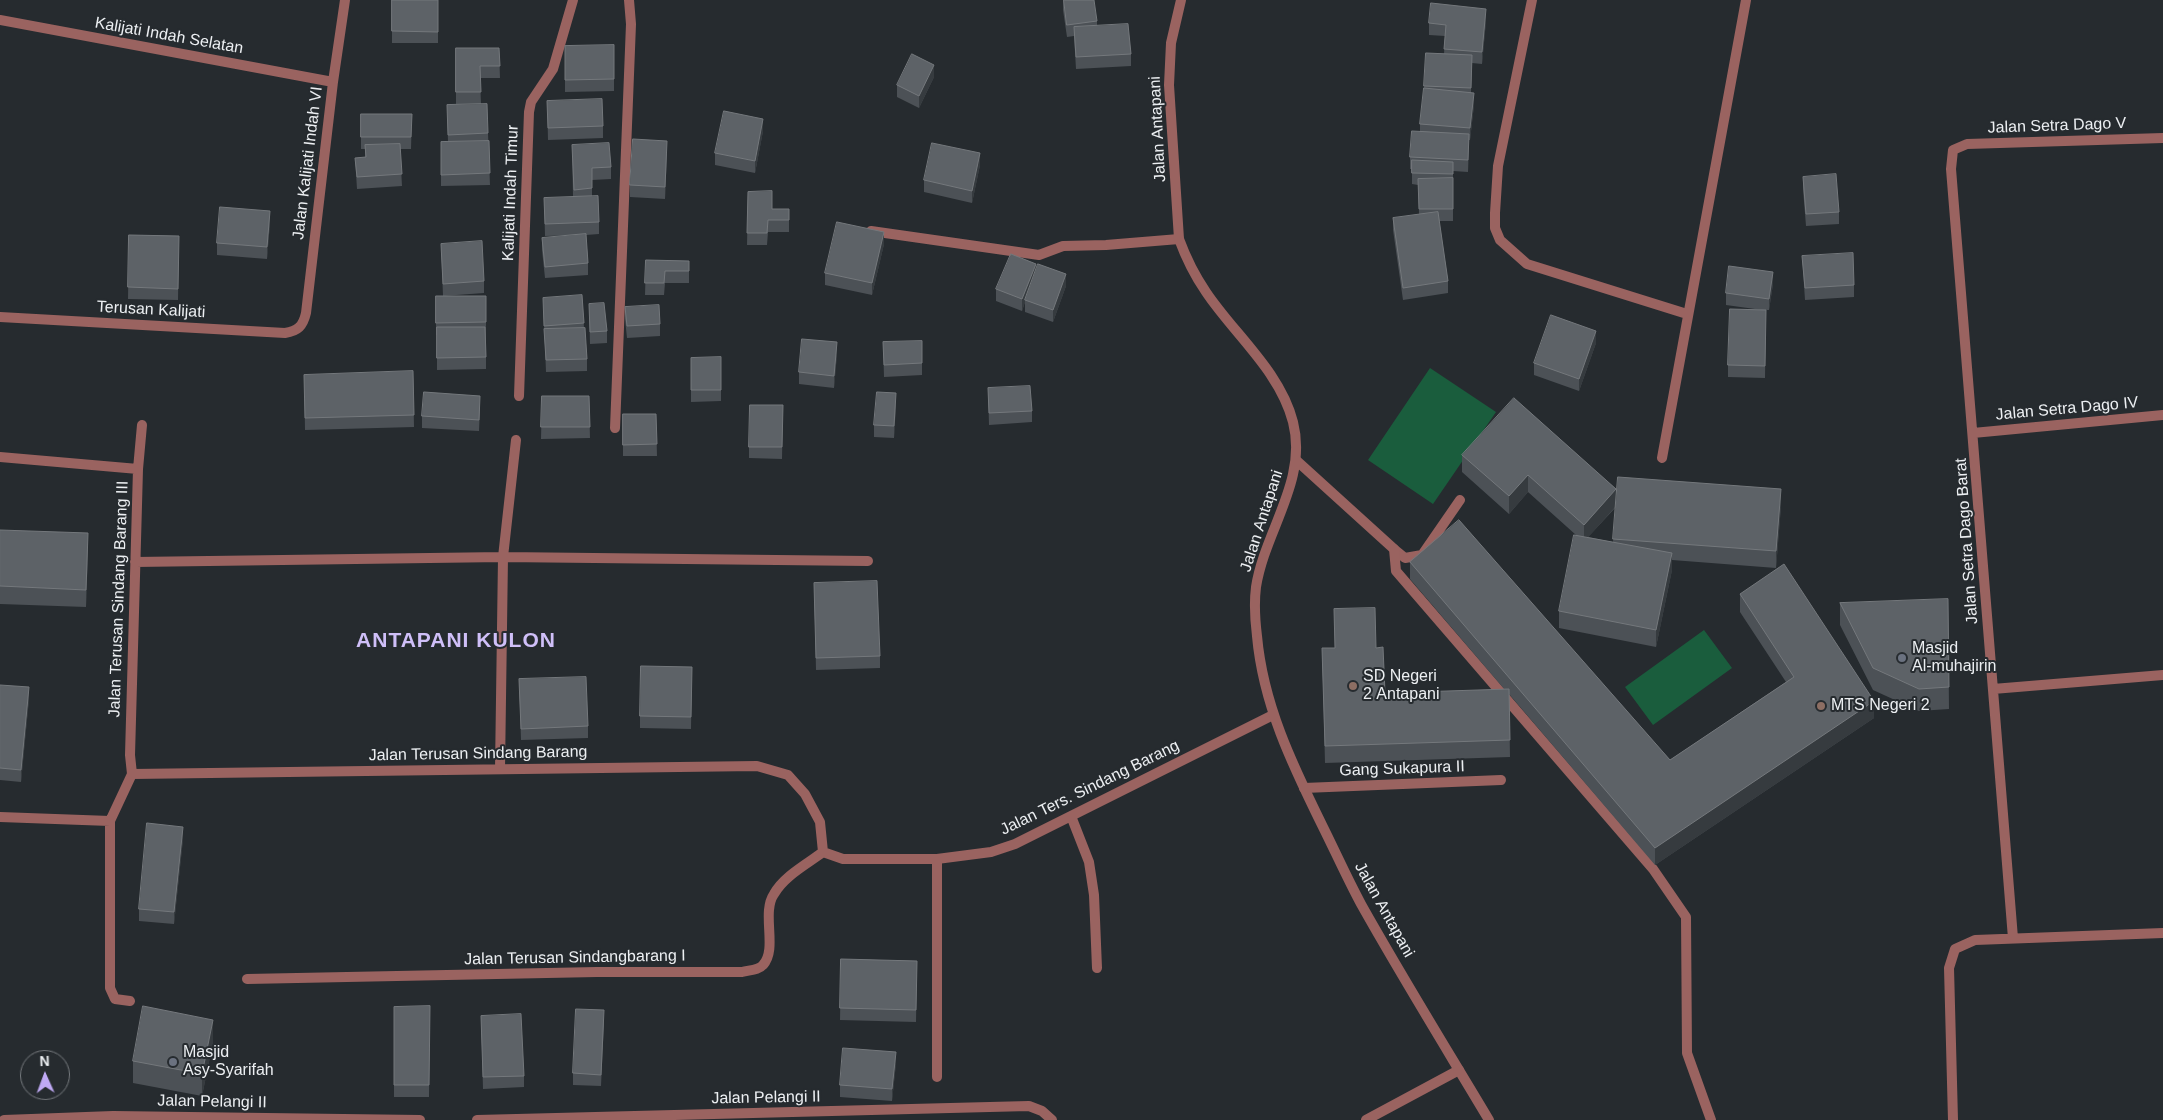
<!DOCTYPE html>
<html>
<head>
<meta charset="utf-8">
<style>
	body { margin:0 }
	#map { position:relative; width:2163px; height:1120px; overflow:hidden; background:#262b2f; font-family:Arial,sans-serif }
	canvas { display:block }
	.north { position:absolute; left:20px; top:1050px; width:50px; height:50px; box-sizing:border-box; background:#262b2f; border:1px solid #75797d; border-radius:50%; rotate:358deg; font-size:14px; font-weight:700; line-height:20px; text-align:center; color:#eceff2 }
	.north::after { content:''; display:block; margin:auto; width:18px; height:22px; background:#bfa9f4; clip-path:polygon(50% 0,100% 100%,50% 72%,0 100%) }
</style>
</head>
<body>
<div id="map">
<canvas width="2163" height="1120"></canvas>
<div class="north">N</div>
</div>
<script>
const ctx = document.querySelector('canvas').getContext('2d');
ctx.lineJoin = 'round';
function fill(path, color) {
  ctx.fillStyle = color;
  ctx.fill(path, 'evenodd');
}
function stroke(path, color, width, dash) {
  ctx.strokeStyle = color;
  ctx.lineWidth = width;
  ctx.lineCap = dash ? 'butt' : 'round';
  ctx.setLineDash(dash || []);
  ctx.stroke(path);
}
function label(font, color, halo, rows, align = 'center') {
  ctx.font = font + ' Arial,sans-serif';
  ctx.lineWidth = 4;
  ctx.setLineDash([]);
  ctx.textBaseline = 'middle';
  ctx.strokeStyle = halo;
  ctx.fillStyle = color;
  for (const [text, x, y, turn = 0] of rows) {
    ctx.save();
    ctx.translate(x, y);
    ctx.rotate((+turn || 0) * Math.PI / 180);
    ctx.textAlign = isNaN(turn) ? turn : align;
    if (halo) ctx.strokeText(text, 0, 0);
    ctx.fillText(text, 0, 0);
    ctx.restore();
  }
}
fill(new Path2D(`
	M 1430,368 L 1496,412 L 1433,504 L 1368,460 Z
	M 1704,630 L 1732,668 L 1653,725 L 1625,687 Z`), '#1a5d3d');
stroke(new Path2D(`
	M 1394,549 L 1405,558 L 1422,555 L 1460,500
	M 1366,1120 L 1459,1070`), '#9a6360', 10);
stroke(new Path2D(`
	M 1532,0 L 1498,166 L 1495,213 L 1495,228 L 1500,240 L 1527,264 L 1687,314
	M 0,20 L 333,82
	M 871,231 L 1039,255 L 1063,246 L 1106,245 L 1179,239
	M 0,317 L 285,333 C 298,331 303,326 306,313 L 333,82 L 345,0
	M 519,396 L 529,112 L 531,102 L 553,69 L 573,0
	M 615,428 L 631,24 L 629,0
	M 1973,433 L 2163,415
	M 0,457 L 138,469
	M 1662,458 L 1746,0
	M 1297,461 L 1394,549 L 1396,571 L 1653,869 L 1686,917 L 1687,1053 L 1711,1120
	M 135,562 L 503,557 L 868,561
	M 1993,689 L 2163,675
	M 500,769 L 503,557 L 516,440
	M 132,774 L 757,766 L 788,775 L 805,794 L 820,822 L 823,852
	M 132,774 L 130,755 L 138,469 L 142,425
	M 1304,788 L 1501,780
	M 1071,816 L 1089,862 L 1094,895 L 1097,968
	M 0,817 L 110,821
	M 823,852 L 843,859 L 937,859 L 991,852 L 1015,844 L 1273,715
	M 937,859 L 937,1077
	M 2013,938 L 1951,169 L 1953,150 L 1967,144 L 2163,138
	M 247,979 L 597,972 L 742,972 C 749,970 759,970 763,965 C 778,949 761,913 774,894 C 784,876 807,864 823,852
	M 130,1001 L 115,999 L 110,988 L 110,821 L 132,774
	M 4,1120 L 113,1116 L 420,1120
	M 477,1120 L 1029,1106 L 1042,1111 L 1052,1120
	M 1953,1120 L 1949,968 L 1955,949 L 1975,940 L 2163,933`), '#9a6360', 10);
stroke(new Path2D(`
	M 1181,0 L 1171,43 L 1169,85 L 1179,239 C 1186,258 1195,276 1206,292 C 1234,334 1280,371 1293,422 C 1308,481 1265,530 1256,587 C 1254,603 1255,620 1257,636 C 1263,704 1292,764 1322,825 C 1335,851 1347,878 1361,904 C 1402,977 1446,1048 1489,1120`), '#9a6360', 10);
fill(new Path2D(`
	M 392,0 L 438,0 L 438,43 L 392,43 Z
	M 1063,0 L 1097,21 L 1097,26 L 1131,54 L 1131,66 L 1076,69 L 1074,36 L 1067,37 L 1063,10 Z
	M 1486,21 L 1482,64 L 1472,63 L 1471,92 L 1474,105 L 1470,140 L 1469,140 L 1468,172 L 1453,171 L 1453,221 L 1439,221 L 1448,281 L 1448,293 L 1403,300 L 1393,230 L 1393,218 L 1419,214 L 1418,185 L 1412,184 L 1412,169 L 1410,169 L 1410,157 L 1420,131 L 1420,124 L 1424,88 L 1426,53 L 1444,54 L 1445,36 L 1429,35 L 1429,23 Z
	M 614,45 L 614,91 L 565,92 L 565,46 Z
	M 456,48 L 499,48 L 500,78 L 480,78 L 481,104 L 456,104 Z
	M 934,77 L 919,108 L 897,97 L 897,85 Z
	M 547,101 L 603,126 L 603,138 L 548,140 Z
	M 447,105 L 488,133 L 490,185 L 441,186 L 441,142 L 448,142 Z
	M 361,114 L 412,114 L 411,149 L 400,149 L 402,186 L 357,189 L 355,158 L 365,157 L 365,149 L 361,149 Z
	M 763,131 L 755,173 L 715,165 L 715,153 Z
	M 572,145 L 611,167 L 611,179 L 592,180 L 592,196 L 599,222 L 599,234 L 586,235 L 588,263 L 588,275 L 545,278 L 542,250 L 542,238 L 580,235 L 545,236 L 544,198 L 573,197 Z
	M 667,153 L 665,199 L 630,197 L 630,185 Z
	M 980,165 L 972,203 L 924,192 L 924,180 Z
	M 1803,177 L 1839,212 L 1839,224 L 1806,226 L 1803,189 Z
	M 748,192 L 772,209 L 789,209 L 789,232 L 768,232 L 767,245 L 747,245 Z
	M 270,223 L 267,259 L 217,255 L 217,243 Z
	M 129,235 L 179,236 L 178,300 L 128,299 Z
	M 441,244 L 484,281 L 484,293 L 443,296 Z
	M 884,244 L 872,295 L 825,285 L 825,273 Z
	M 1802,256 L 1854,285 L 1854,297 L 1805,300 Z
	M 646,260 L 689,261 L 689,283 L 665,283 L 664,295 L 645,295 Z
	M 1036,271 L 1066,286 L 1053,322 L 1025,312 L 1025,302 L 1022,311 L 996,301 L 996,289 Z
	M 1773,284 L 1769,310 L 1766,310 L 1765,378 L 1728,377 L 1728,365 L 1762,310 L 1726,305 L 1726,293 Z
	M 582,295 L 584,328 L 587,359 L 587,371 L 546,372 L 543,298 Z
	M 436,296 L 486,296 L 486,369 L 437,370 L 437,335 L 436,335 Z
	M 589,304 L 607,331 L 607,343 L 590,344 Z
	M 625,307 L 660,324 L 660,336 L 627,338 L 625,319 Z
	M 922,341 L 922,375 L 884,377 L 883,342 Z
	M 1596,343 L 1579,391 L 1534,375 L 1534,363 Z
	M 837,354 L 834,388 L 799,384 L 799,372 Z
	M 721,357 L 721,401 L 691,402 L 691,358 Z
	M 413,371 L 414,427 L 305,430 L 304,375 Z
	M 988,388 L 1032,411 L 1032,422 L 989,425 Z
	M 542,396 L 589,396 L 590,438 L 541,439 Z
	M 783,405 L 782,459 L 749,458 L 749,447 Z
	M 896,405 L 894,438 L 874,437 L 874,425 Z
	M 480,408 L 479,431 L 422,428 L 422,416 Z
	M 623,414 L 656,414 L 657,456 L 623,456 Z
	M 1462,455 L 1616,501 L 1781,506 L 1776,568 L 1672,560 L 1672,570 L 1656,647 L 1559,628 L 1559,611 L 1576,535 L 1528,492 L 1509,514 L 1462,472 ZM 1616,507 L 1613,542 L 1588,537 Z
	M 0,530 L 88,550 L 86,607 L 0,604 Z
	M 1410,562 L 1670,760 L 1786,682 L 1740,612 L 1740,594 L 1874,718 L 1655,865 L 1509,694 L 1510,757 L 1325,763 L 1322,648 L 1335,648 L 1334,609 L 1376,648 L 1385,693 L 1505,690 L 1410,579 Z
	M 814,583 L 880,656 L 880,668 L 816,670 Z
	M 1948,599 L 1949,709 L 1919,711 L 1873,690 L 1840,625 L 1840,603 Z
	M 692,667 L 691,729 L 640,728 L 640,716 Z
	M 519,679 L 588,726 L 588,738 L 521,740 Z
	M 0,685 L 29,699 L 21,782 L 0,780 Z
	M 183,839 L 174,924 L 139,921 L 139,909 Z
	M 841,959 L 917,961 L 916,1022 L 840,1020 Z
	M 430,1006 L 429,1097 L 394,1097 L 394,1007 Z
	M 481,1016 L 524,1076 L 524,1087 L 483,1089 Z
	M 604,1022 L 601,1086 L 573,1085 L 573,1073 Z
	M 213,1042 L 202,1096 L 133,1083 L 133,1061 Z
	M 896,1063 L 892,1101 L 840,1097 L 840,1085 Z`), '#4c5156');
fill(new Path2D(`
	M 1486,9 L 1486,21 L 1482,64 L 1482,52 Z
	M 934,65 L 934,77 L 919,108 L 919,96 Z
	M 1474,93 L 1474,105 L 1470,140 L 1470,128 Z
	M 763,119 L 763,131 L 755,173 L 755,161 Z
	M 1469,134 L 1469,146 L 1468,172 L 1468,160 Z
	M 667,141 L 667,153 L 665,199 L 665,187 Z
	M 980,153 L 980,165 L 972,203 L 972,191 Z
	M 270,211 L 270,223 L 267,259 L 267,247 Z
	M 884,232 L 884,244 L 872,295 L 872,283 Z
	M 1036,264 L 1036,276 L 1025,300 L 1025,302 L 1022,311 L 1022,299 Z
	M 1773,272 L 1773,284 L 1769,310 L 1769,299 Z
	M 1066,274 L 1066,286 L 1053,322 L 1053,310 Z
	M 1596,331 L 1596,343 L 1579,391 L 1579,379 Z
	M 837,342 L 837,354 L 834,388 L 834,376 Z
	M 896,393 L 896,405 L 894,438 L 894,426 Z
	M 1528,475 L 1528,492 L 1509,514 L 1509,496 Z
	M 1616,489 L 1616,506 L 1584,542 L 1584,525 Z
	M 1781,489 L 1781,506 L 1776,568 L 1776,551 Z
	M 88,533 L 88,550 L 86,607 L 86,590 Z
	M 1672,553 L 1672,570 L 1656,647 L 1656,630 Z
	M 29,687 L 29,699 L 21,782 L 21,770 Z
	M 1874,701 L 1874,718 L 1655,865 L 1655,848 Z
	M 183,827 L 183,839 L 174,924 L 174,912 Z
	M 213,1020 L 213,1042 L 202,1096 L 202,1074 Z
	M 896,1052 L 896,1063 L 892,1101 L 892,1089 Z`), '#363b3f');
const building = new Path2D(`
	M 392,0 L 438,0 L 438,32 L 392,31 Z
	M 1064,0 L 1094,0 L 1097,21 L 1067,25 Z
	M 1431,3 L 1486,9 L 1482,52 L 1444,49 L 1446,25 L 1429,23 Z
	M 1128,24 L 1131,54 L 1076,57 L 1074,27 Z
	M 614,45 L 614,79 L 565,80 L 565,46 Z
	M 456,48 L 499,48 L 500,66 L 480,66 L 481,92 L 456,92 Z
	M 1426,53 L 1472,55 L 1471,88 L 1424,86 Z
	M 912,54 L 934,65 L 919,96 L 897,85 Z
	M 1424,88 L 1474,93 L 1470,128 L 1420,124 Z
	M 602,99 L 603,126 L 548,128 L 547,101 Z
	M 487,104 L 488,133 L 448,135 L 447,105 Z
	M 724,111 L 763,119 L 755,161 L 715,153 Z
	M 361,114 L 412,114 L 411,137 L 361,137 Z
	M 1412,131 L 1469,134 L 1468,160 L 1410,157 Z
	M 633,139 L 667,141 L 665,187 L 630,185 Z
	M 489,141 L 490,173 L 441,175 L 441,142 Z
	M 609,143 L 611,167 L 592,168 L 592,188 L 574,190 L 572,145 Z
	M 932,143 L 980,153 L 972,191 L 924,180 Z
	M 400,144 L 402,174 L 357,177 L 355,158 L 366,157 L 365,145 Z
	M 1412,160 L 1453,162 L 1453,174 L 1412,173 Z
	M 1836,174 L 1839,212 L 1806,214 L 1803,177 Z
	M 1453,178 L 1453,209 L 1419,209 L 1418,179 Z
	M 772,191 L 772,209 L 789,209 L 789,220 L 768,220 L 767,233 L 747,233 L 748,192 Z
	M 598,196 L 599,222 L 545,224 L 544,198 Z
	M 220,207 L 270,211 L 267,247 L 217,243 Z
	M 1438,212 L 1448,281 L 1403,288 L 1393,218 Z
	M 837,222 L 884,232 L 872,283 L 825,273 Z
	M 586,234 L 588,263 L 545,267 L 542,238 Z
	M 129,235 L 179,236 L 178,289 L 128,287 Z
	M 482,241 L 484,281 L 443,284 L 441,244 Z
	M 1853,253 L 1854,285 L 1805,288 L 1802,256 Z
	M 1011,254 L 1036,264 L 1022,299 L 996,289 Z
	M 646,260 L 689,261 L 689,271 L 665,271 L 664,283 L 645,283 Z
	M 1038,264 L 1066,274 L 1053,310 L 1025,300 Z
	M 1729,266 L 1773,272 L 1769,299 L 1726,293 Z
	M 582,295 L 584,323 L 544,326 L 543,298 Z
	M 436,296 L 486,296 L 486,322 L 436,323 Z
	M 604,303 L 607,331 L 590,332 L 589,304 Z
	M 659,305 L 660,324 L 627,326 L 625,307 Z
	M 1730,309 L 1766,310 L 1765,366 L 1728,365 Z
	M 1551,315 L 1596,331 L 1579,379 L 1534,363 Z
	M 437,327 L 485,327 L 486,357 L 437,358 Z
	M 585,328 L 587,359 L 546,360 L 544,329 Z
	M 802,339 L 837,342 L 834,376 L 799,372 Z
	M 922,341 L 922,363 L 884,365 L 883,342 Z
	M 721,357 L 721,390 L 691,390 L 691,358 Z
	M 413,371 L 414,415 L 305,418 L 304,375 Z
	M 1030,386 L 1032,411 L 989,413 L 988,388 Z
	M 424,392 L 480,396 L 479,420 L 422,416 Z
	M 877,392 L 896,393 L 894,426 L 874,425 Z
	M 542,396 L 589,396 L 590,427 L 541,427 Z
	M 1514,398 L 1616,489 L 1584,525 L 1528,475 L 1509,496 L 1462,455 Z
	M 750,405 L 783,405 L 782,447 L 749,447 Z
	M 623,414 L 656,414 L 657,444 L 623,445 Z
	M 1618,477 L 1781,489 L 1776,551 L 1613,539 Z
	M 1459,520 L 1670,760 L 1794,677 L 1740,594 L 1784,564 L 1874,701 L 1655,848 L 1410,562 Z
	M 0,530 L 88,533 L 86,590 L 0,586 Z
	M 1574,535 L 1672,553 L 1656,630 L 1559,611 Z
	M 877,581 L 880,656 L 816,658 L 814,583 Z
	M 1948,599 L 1949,687 L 1919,689 L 1873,668 L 1840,603 Z
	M 1375,608 L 1376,648 L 1383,647 L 1385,693 L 1509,689 L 1510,740 L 1325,746 L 1322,648 L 1335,648 L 1334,609 Z
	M 641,666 L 692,667 L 691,717 L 640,716 Z
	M 586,677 L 588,726 L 521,729 L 519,679 Z
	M 0,685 L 29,687 L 21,770 L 0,768 Z
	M 147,823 L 183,827 L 174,912 L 139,909 Z
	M 841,959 L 917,961 L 916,1010 L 840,1008 Z
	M 143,1006 L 213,1020 L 202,1074 L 133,1061 Z
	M 430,1006 L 429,1085 L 394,1085 L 394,1007 Z
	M 576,1009 L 604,1010 L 601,1075 L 573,1073 Z
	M 521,1014 L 524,1076 L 483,1077 L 481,1016 Z
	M 843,1048 L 896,1052 L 892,1089 L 840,1085 Z`);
fill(building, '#5d6267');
stroke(building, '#74787c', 1);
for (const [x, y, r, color] of [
	[1902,658,5,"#6b7280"],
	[1353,686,5,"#8d6e63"],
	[1821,706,5,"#8d6e63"],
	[173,1062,5,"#6b7280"]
]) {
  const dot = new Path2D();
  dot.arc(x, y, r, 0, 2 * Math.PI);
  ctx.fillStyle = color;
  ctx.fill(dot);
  stroke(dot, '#262b2f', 2);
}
label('16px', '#eceff2', '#262b2f', [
	["Kalijati Indah Selatan",169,36,10],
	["Jalan Setra Dago V",2057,126,-2],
	["Jalan Antapani",1158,129,-93],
	["Jalan Kalijati Indah VI",308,163,-83],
	["Kalijati Indah Timur",511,193,-88],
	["Terusan Kalijati",151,310,3],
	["Jalan Setra Dago IV",2067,409,-5],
	["Jalan Antapani",1262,521,-72],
	["Jalan Setra Dago Barat",1967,541,-94],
	["Jalan Terusan Sindang Barang III",119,599,-88],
	["Jalan Terusan Sindang Barang",478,754,-1],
	["Gang Sukapura II",1402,769,-2],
	["Jalan Ters. Sindang Barang",1090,788,-26],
	["Jalan Antapani",1384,910,61],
	["Jalan Terusan Sindangbarang I",575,958,-1],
	["Jalan Pelangi II",766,1098,-1],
	["Jalan Pelangi II",212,1102,1]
]);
label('16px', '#eceff2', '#262b2f', [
	["Masjid",1912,649],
	["Al-muhajirin",1912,667],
	["SD Negeri",1363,677],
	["2 Antapani",1363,695],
	["MTS Negeri 2",1831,706],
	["Masjid",183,1053],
	["Asy-Syarifah",183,1071]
], 'left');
ctx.letterSpacing = '1px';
label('bold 21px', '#cfbff8', '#262b2f', [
	["ANTAPANI KULON",456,641]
]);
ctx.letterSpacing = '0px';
</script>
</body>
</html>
